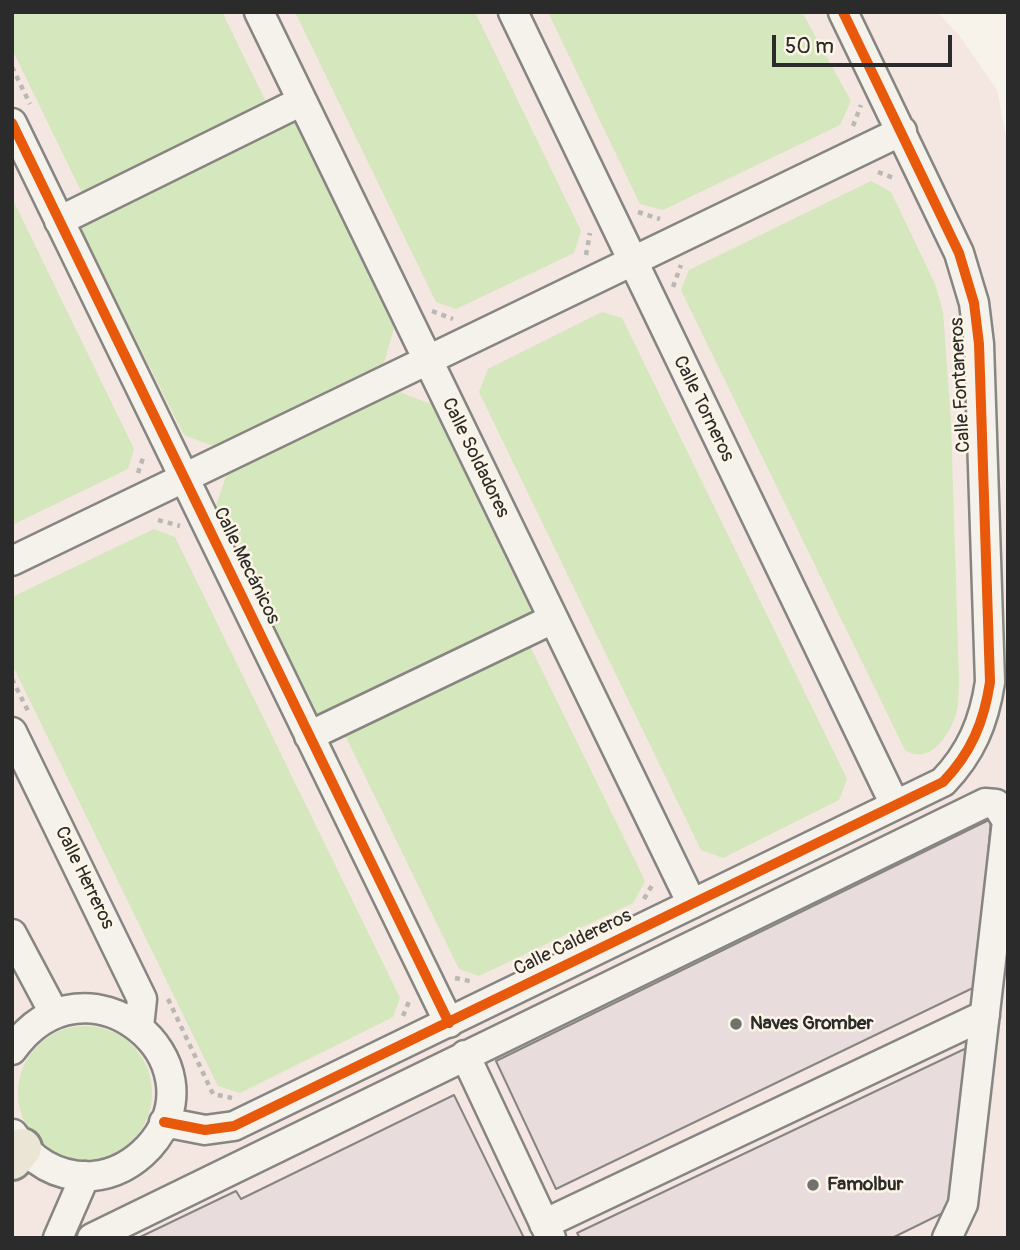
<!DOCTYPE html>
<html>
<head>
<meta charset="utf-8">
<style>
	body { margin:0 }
	#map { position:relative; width:1020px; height:1250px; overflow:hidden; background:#f7f3ea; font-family:Pangolin,sans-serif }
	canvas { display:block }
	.frame { position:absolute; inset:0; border:14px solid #2b2b2b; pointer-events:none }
	.scale { position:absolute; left:772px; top:35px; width:180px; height:32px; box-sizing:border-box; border:4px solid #2b2b2b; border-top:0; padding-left:9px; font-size:21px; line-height:24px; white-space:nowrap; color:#2b2b2b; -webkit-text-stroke:5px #fcf5e5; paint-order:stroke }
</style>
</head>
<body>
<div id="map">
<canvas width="1020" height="1250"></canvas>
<div class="frame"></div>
<div class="scale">50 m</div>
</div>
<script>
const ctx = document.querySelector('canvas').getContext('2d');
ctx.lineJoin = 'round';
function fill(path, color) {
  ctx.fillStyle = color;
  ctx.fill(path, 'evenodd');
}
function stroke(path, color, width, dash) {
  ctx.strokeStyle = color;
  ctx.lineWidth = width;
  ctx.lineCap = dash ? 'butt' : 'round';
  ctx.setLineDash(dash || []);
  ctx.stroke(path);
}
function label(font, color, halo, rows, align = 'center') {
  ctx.font = font + ' Pangolin,sans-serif';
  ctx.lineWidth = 5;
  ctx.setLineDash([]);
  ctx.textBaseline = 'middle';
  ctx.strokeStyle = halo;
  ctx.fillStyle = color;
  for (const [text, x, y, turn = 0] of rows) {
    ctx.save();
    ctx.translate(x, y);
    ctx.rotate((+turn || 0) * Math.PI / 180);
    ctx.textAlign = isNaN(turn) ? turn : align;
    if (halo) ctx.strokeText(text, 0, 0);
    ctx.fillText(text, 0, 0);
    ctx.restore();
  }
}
fill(new Path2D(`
	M 12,12 L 937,12 L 959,35 L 997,90 L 1008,147 L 1008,1238 L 12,1238 Z`), '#f4e6e0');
fill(new Path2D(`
	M 12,12 L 222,12 L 268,106 L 83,195 L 12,49 Z
	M 295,12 L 475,12 L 581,231 L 574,253 L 456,309 L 436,302 Z
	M 548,12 L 802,12 L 851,101 L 840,125 L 663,210 L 640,204 Z
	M 292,117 L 394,328 L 384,363 L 213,446 L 184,435 L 77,222 Z
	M 871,181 L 891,192 L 935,284 L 943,312 L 951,423 L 959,682 C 958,691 959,702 957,710 C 952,732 930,767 905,750 L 681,290 L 689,270 Z
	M 12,198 L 134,449 L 128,469 L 12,525 Z
	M 602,312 L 622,318 L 847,779 L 839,800 L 723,858 L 701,850 L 479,392 L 488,369 Z
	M 397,391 L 431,404 L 534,615 L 318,718 L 215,508 L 227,474 Z
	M 154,529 L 175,537 L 400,998 L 393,1017 L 240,1093 L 218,1086 L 12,664 L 12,597 Z
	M 528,642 L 645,881 L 633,903 L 479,976 L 459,969 L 343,731 Z
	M18 1093a67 67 0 1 1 134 0a67 67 0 1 1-134 0Z`), '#d4e7bd');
const building = new Path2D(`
	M 991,819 L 977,986 L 556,1189 L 496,1061 Z
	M 973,1045 L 951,1209 L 892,1238 L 580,1238 L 577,1233 Z
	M 454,1095 L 524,1238 L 138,1238 L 236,1191 L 241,1199 Z`);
fill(building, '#e8dcdd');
stroke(building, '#878581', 2);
const minor = new Path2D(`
	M 259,12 L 692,904
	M 513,12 L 895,805
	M 12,123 L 449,1023
	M 59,221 L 302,101
	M 12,561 L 902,131
	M 12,732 L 142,999 L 139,1027
	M 309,736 L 553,619
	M 12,934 L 54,1013
	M 12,1050 C 86,945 226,1061 149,1147 C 134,1163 115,1174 93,1176 C 58,1178 32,1162 13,1134
	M 465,1055 L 551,1238
	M 164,1122 L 205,1130 L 234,1126 L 943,782 C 971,753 984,722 990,682 L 979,344 L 974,303 L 959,253 L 843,12
	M 544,1224 L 985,1015
	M 58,1238 L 85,1176
	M 92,1238 L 985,803 L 996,804 L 1007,821 L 963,1204 L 947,1238`);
const highway = new Path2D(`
	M 12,1160 L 22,1148`);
stroke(minor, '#878581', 33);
stroke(highway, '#878581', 44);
stroke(new Path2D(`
	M 12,67 L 30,104
	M 853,126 L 861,105
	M 878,172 L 896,179
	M 638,212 L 660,219
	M 586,255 L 590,233
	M 673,287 L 681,265
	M 432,311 L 453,319
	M 138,473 L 144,455
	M 158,520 L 180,526
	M 12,679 L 28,711
	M 644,899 L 654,882
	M 455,978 L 474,982
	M 168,999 L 213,1094 L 232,1098
	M 403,1016 L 410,999`), '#bbb8b4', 4.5, [5, 5]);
stroke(minor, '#f5f2ec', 28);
stroke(highway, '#eae5d5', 38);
stroke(new Path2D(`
	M 12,123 L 449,1023
	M 164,1122 L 205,1130 L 234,1126 L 943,782 C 971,753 984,722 990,682 L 979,344 L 974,303 L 959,253 L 843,12`), '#e8590c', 10);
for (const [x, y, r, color] of [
	[736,1024,7,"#72716e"],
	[813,1185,7,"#72716e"]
]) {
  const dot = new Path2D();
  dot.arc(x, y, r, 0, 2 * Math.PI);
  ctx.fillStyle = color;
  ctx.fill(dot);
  stroke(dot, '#fcf5e5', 2.5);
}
label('19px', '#2b2b2b', '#fcf5e5', [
	["Calle Fontaneros",961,385,-93],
	["Calle Torneros",703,409,64],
	["Calle Soldadores",475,458,64],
	["Calle Mecánicos",246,566,64],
	["Calle Herreros",84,878,64],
	["Calle Caldereros",573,943,-26]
]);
label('bold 19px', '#2b2b2b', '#fcf5e5', [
	["Naves Gromber",750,1024],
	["Famolbur",827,1185]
], 'left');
</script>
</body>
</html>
